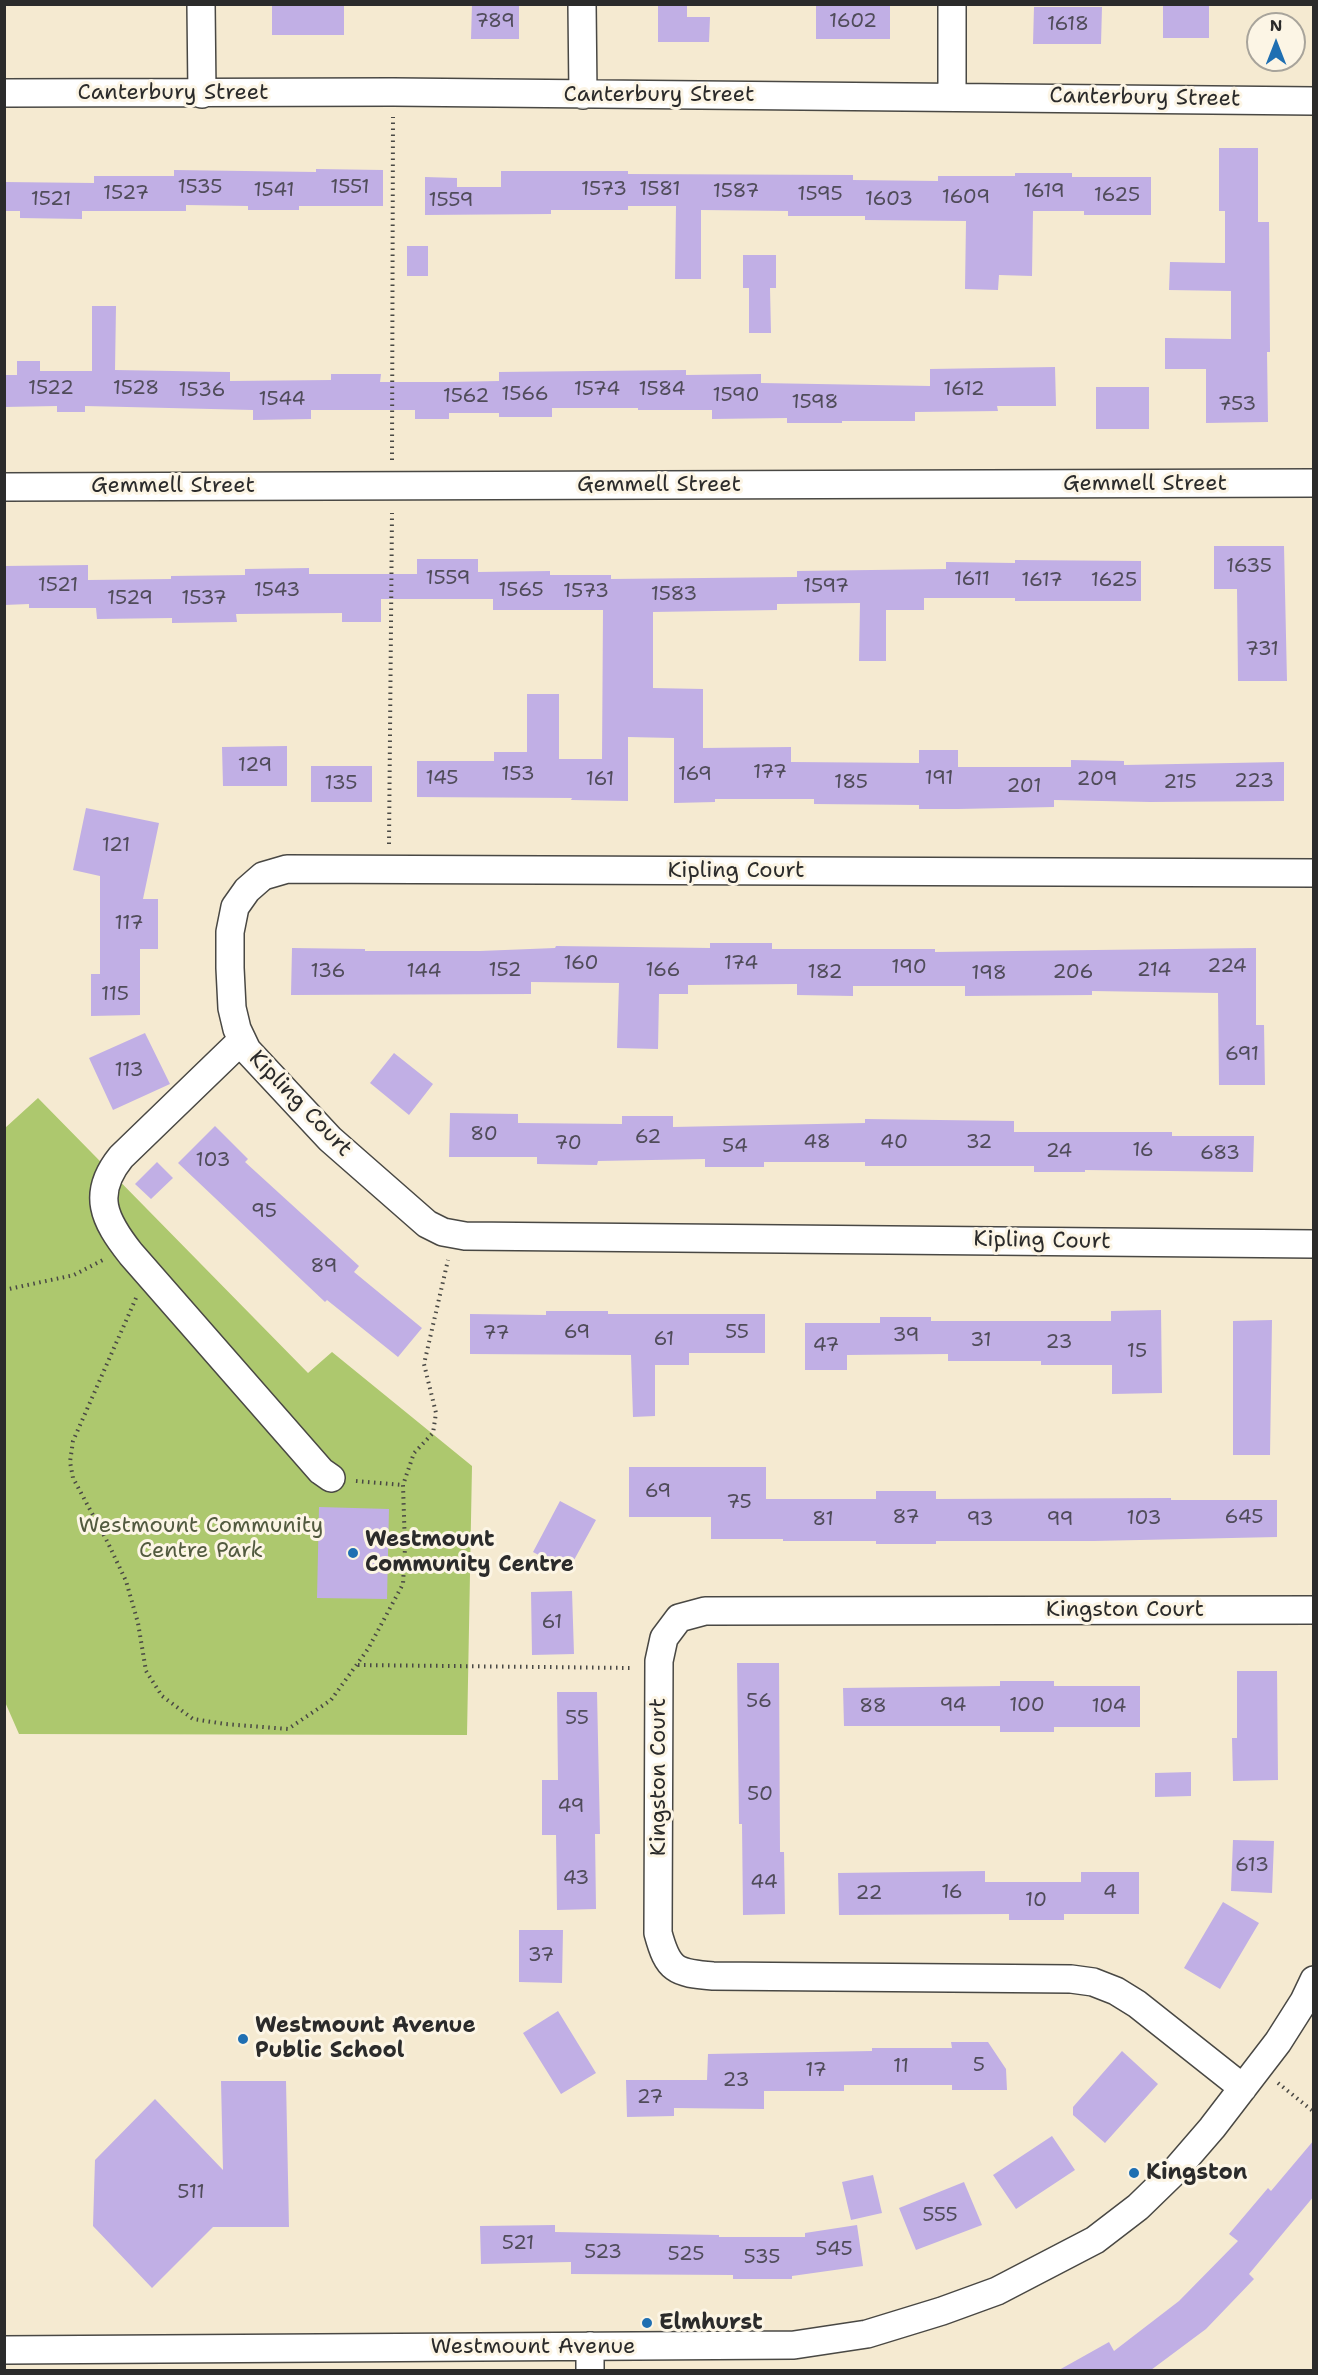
<!DOCTYPE html>
<html>
<head>
<meta charset="utf-8">
<style>
	body { margin:0 }
	#map { position:relative; width:1318px; height:2375px; overflow:hidden; background:#f5ead1; font-family:"Shantell Sans",sans-serif }
	canvas { display:block }
	.frame { position:absolute; inset:0; border:6px solid #2b2b2b; pointer-events:none }
	.north { position:absolute; left:1246px; top:12px; width:60px; height:60px; box-sizing:border-box; background:#fcf5e5; border:2px solid #a8a49b; border-radius:50%; rotate:0deg; font-size:16px; font-weight:700; line-height:24px; text-align:center; color:#2b2b2b }
	.north::after { content:''; display:block; margin:auto; width:21px; height:27px; background:#1f6fb2; clip-path:polygon(50% 0,100% 100%,50% 72%,0 100%) }
</style>
</head>
<body>
<div id="map">
<canvas width="1318" height="2375"></canvas>
<div class="frame"></div>
<div class="north">N</div>
</div>
<script>
const ctx = document.querySelector('canvas').getContext('2d');
ctx.lineJoin = 'round';
function fill(path, color) {
  ctx.fillStyle = color;
  ctx.fill(path, 'evenodd');
}
function stroke(path, color, width, dash) {
  ctx.strokeStyle = color;
  ctx.lineWidth = width;
  ctx.lineCap = dash ? 'butt' : 'round';
  ctx.setLineDash(dash || []);
  ctx.stroke(path);
}
function label(font, color, halo, rows, align = 'center') {
  ctx.font = font + ' "Shantell Sans",sans-serif';
  ctx.lineWidth = 6;
  ctx.setLineDash([]);
  ctx.textBaseline = 'middle';
  ctx.strokeStyle = halo;
  ctx.fillStyle = color;
  for (const [text, x, y, turn = 0] of rows) {
    ctx.save();
    ctx.translate(x, y);
    ctx.rotate((+turn || 0) * Math.PI / 180);
    ctx.textAlign = isNaN(turn) ? turn : align;
    if (halo) ctx.strokeText(text, 0, 0);
    ctx.fillText(text, 0, 0);
    ctx.restore();
  }
}
fill(new Path2D(`
	M 38,1098 L 308,1373 L 332,1352 L 472,1466 L 467,1735 L 19,1734 L 5,1702 L 5,1128 Z`), '#adc86e');
fill(new Path2D(`
	M 272,4 L 344,4 L 344,35 L 272,35 Z
	M 472,4 L 519,4 L 519,39 L 471,39 Z
	M 658,4 L 687,4 L 687,17 L 710,17 L 709,42 L 658,42 Z
	M 816,4 L 890,4 L 890,39 L 816,39 Z
	M 1163,4 L 1209,4 L 1209,38 L 1163,38 Z
	M 1034,7 L 1102,7 L 1101,44 L 1033,44 Z
	M 1219,148 L 1258,148 L 1258,222 L 1269,222 L 1270,352 L 1267,352 L 1268,422 L 1206,423 L 1206,369 L 1165,369 L 1165,338 L 1231,339 L 1231,291 L 1169,290 L 1170,262 L 1225,263 L 1225,211 L 1219,211 Z
	M 316,169 L 383,170 L 383,206 L 299,206 L 299,210 L 248,210 L 248,206 L 186,205 L 186,211 L 82,211 L 82,219 L 20,218 L 20,211 L 4,211 L 4,182 L 94,183 L 94,176 L 174,176 L 174,170 L 316,172 Z
	M 501,171 L 628,171 L 628,174 L 853,175 L 853,180 L 938,181 L 938,176 L 1015,176 L 1015,173 L 1072,173 L 1072,177 L 1151,177 L 1151,215 L 1084,215 L 1084,211 L 1033,211 L 1032,276 L 999,275 L 998,290 L 965,289 L 966,221 L 865,220 L 865,216 L 788,216 L 788,211 L 701,210 L 701,279 L 675,279 L 676,206 L 628,206 L 628,210 L 551,210 L 551,214 L 425,215 L 425,177 L 457,178 L 457,187 L 501,187 Z
	M 407,246 L 428,246 L 428,276 L 407,276 Z
	M 743,255 L 776,255 L 776,288 L 770,288 L 771,333 L 749,333 L 749,288 L 743,288 Z
	M 92,306 L 116,306 L 115,370 L 230,372 L 230,381 L 331,380 L 331,374 L 381,374 L 380,382 L 448,382 L 499,381 L 499,372 L 686,370 L 686,375 L 761,374 L 761,383 L 930,386 L 930,369 L 1055,367 L 1056,406 L 997,406 L 998,411 L 915,412 L 915,421 L 842,421 L 842,423 L 787,423 L 787,418 L 712,419 L 712,410 L 638,410 L 638,408 L 552,408 L 552,417 L 499,417 L 499,413 L 449,413 L 449,419 L 415,419 L 415,410 L 311,410 L 311,419 L 253,420 L 253,410 L 85,406 L 85,412 L 57,412 L 57,406 L 4,407 L 4,375 L 17,375 L 17,361 L 40,361 L 40,371 L 92,371 Z
	M 1096,387 L 1149,387 L 1149,429 L 1096,429 Z
	M 1214,546 L 1284,546 L 1287,681 L 1238,681 L 1237,589 L 1214,589 Z
	M 417,559 L 478,559 L 478,572 L 550,571 L 550,575 L 611,575 L 611,579 L 797,577 L 797,571 L 946,569 L 946,562 L 1015,563 L 1015,560 L 1141,561 L 1141,601 L 1015,601 L 1015,598 L 924,598 L 924,610 L 886,610 L 886,661 L 859,661 L 860,603 L 777,604 L 777,610 L 653,612 L 653,688 L 703,689 L 703,748 L 791,747 L 791,762 L 919,763 L 919,750 L 958,750 L 958,767 L 1071,767 L 1071,760 L 1124,761 L 1124,765 L 1284,762 L 1284,801 L 1150,802 L 1054,800 L 1054,807 L 958,809 L 919,809 L 919,805 L 814,804 L 814,799 L 715,799 L 715,802 L 674,803 L 674,738 L 628,737 L 628,801 L 571,800 L 572,798 L 417,797 L 417,761 L 494,761 L 494,752 L 527,752 L 527,694 L 559,694 L 559,759 L 602,759 L 603,610 L 493,610 L 493,599 L 381,599 L 381,622 L 342,622 L 342,613 L 236,614 L 237,622 L 172,623 L 172,618 L 97,619 L 96,608 L 29,608 L 29,604 L 4,605 L 4,566 L 88,565 L 88,580 L 171,579 L 171,576 L 245,575 L 245,569 L 309,568 L 309,574 L 417,574 Z
	M 287,746 L 287,786 L 223,786 L 222,747 Z
	M 311,766 L 372,766 L 372,802 L 311,802 Z
	M 86,808 L 159,823 L 143,899 L 158,899 L 158,949 L 140,949 L 140,1015 L 91,1016 L 91,974 L 100,974 L 100,876 L 73,870 Z
	M 710,943 L 772,943 L 772,949 L 935,949 L 935,952 L 1256,948 L 1256,1025 L 1264,1025 L 1265,1085 L 1219,1085 L 1218,993 L 1092,991 L 1092,995 L 965,996 L 965,986 L 853,986 L 853,996 L 797,995 L 797,984 L 688,985 L 688,994 L 659,994 L 658,1049 L 617,1048 L 619,983 L 531,982 L 531,994 L 291,995 L 292,948 L 365,949 L 365,951 L 480,951 L 555,948 L 556,946 L 710,948 Z
	M 145,1033 L 170,1084 L 113,1110 L 89,1058 Z
	M 394,1053 L 433,1084 L 409,1115 L 370,1083 Z
	M 450,1113 L 518,1114 L 518,1123 L 622,1124 L 622,1116 L 673,1116 L 673,1127 L 865,1123 L 865,1119 L 1014,1121 L 1014,1132 L 1172,1132 L 1172,1136 L 1254,1136 L 1253,1172 L 1085,1170 L 1085,1172 L 1034,1172 L 1034,1166 L 865,1166 L 865,1162 L 764,1162 L 764,1167 L 705,1167 L 705,1159 L 598,1161 L 597,1165 L 537,1164 L 537,1157 L 449,1157 Z
	M 215,1126 L 248,1159 L 245,1162 L 359,1266 L 354,1272 L 422,1328 L 398,1357 L 327,1300 L 325,1302 L 178,1163 Z
	M 157,1162 L 173,1178 L 151,1199 L 135,1184 Z
	M 1161,1310 L 1162,1393 L 1112,1394 L 1112,1365 L 1041,1365 L 1041,1361 L 948,1361 L 948,1354 L 847,1355 L 847,1370 L 805,1370 L 805,1323 L 880,1323 L 880,1317 L 931,1317 L 931,1321 L 1111,1321 L 1111,1311 Z
	M 546,1311 L 608,1311 L 608,1314 L 765,1314 L 765,1353 L 689,1353 L 689,1365 L 655,1365 L 655,1416 L 633,1417 L 631,1355 L 470,1354 L 470,1314 L 546,1315 Z
	M 1272,1320 L 1270,1455 L 1233,1455 L 1233,1321 Z
	M 629,1467 L 766,1467 L 766,1499 L 876,1499 L 876,1491 L 936,1491 L 936,1499 L 1171,1498 L 1171,1500 L 1277,1500 L 1277,1537 L 1094,1541 L 936,1541 L 936,1544 L 876,1544 L 876,1541 L 783,1541 L 783,1539 L 711,1539 L 711,1517 L 629,1517 Z
	M 560,1501 L 596,1520 L 568,1571 L 533,1552 Z
	M 319,1507 L 389,1509 L 387,1599 L 317,1598 Z
	M 572,1591 L 574,1654 L 532,1655 L 531,1592 Z
	M 737,1663 L 779,1663 L 780,1852 L 784,1852 L 785,1914 L 743,1915 L 742,1824 L 739,1824 Z
	M 1237,1671 L 1277,1671 L 1278,1780 L 1233,1781 L 1232,1738 L 1237,1738 Z
	M 1000,1681 L 1054,1681 L 1054,1686 L 1140,1686 L 1140,1727 L 1054,1727 L 1054,1732 L 1000,1732 L 1000,1726 L 844,1726 L 843,1688 L 1000,1686 Z
	M 557,1692 L 597,1692 L 600,1834 L 595,1834 L 596,1909 L 557,1910 L 556,1835 L 542,1835 L 542,1780 L 558,1780 Z
	M 1191,1772 L 1191,1796 L 1155,1797 L 1155,1773 Z
	M 1233,1840 L 1274,1841 L 1272,1893 L 1231,1891 Z
	M 985,1871 L 985,1882 L 1081,1882 L 1081,1872 L 1139,1872 L 1139,1914 L 1064,1914 L 1064,1920 L 1009,1920 L 1009,1914 L 839,1915 L 838,1873 Z
	M 1223,1902 L 1259,1923 L 1220,1989 L 1184,1968 Z
	M 519,1930 L 563,1930 L 562,1983 L 519,1982 Z
	M 558,2011 L 596,2073 L 561,2094 L 523,2033 Z
	M 951,2042 L 988,2042 L 1006,2069 L 1007,2090 L 952,2090 L 952,2085 L 844,2085 L 844,2091 L 764,2091 L 764,2109 L 674,2108 L 674,2116 L 627,2117 L 626,2080 L 707,2080 L 708,2054 L 872,2051 L 872,2048 L 952,2048 Z
	M 1122,2051 L 1158,2084 L 1105,2143 L 1073,2115 L 1073,2107 Z
	M 221,2081 L 286,2081 L 289,2227 L 213,2227 L 152,2288 L 93,2226 L 95,2160 L 155,2099 L 223,2170 Z
	M 1052,2136 L 1075,2170 L 1016,2209 L 993,2175 Z
	M 1314,2140 L 1314,2196 L 1249,2274 L 1254,2279 L 1206,2329 L 1151,2370 L 1059,2370 L 1109,2342 L 1114,2351 L 1179,2301 L 1238,2241 L 1229,2234 L 1268,2188 L 1271,2191 Z
	M 873,2175 L 882,2213 L 851,2220 L 842,2182 Z
	M 964,2182 L 982,2225 L 916,2250 L 899,2208 Z
	M 555,2225 L 555,2232 L 719,2235 L 719,2237 L 805,2237 L 805,2233 L 857,2225 L 863,2266 L 792,2276 L 792,2279 L 733,2279 L 733,2275 L 571,2274 L 571,2262 L 481,2264 L 480,2226 Z`), '#c1afe5');
const minor = new Path2D(`
	M 201,4 L 202,94
	M 582,4 L 583,95
	M 4,93 L 393,92 L 1314,101
	M 952,96 L 952,4
	M 4,487 L 1314,483
	M 1314,873 L 287,869 L 263,876 L 247,890 L 235,907 L 230,932 L 230,968 L 232,1008 L 237,1029 L 247,1050 L 330,1139 L 427,1224 L 443,1232 L 465,1236 L 1314,1244
	M 242,1040 L 121,1157 C 91,1194 104,1220 131,1254 L 321,1471 L 331,1478
	M 1243,2088 L 1137,2004 L 1116,1991 L 1093,1982 L 1071,1979 L 713,1976 C 675,1973 668,1970 658,1933 L 659,1661 L 664,1638 L 679,1618 L 705,1611 L 1314,1610
	M 590,2346 L 590,2370
	M 4,2350 L 794,2345 L 867,2334 L 942,2311 L 997,2291 L 1095,2240 L 1138,2207 L 1174,2172 L 1212,2128 L 1278,2042 L 1304,2001 L 1314,1980`);
stroke(minor, '#494844', 30);
stroke(new Path2D(`
	M 392,460 L 393,117
	M 389,844 L 392,513
	M 4,1290 L 74,1275 L 103,1260
	M 136,1298 L 73,1441 L 70,1462 L 73,1478 L 108,1543 L 126,1581 L 138,1623 L 146,1671 L 162,1696 L 193,1719 L 225,1724 L 288,1729 L 331,1700 L 368,1649 L 403,1584 L 405,1548 L 403,1485 L 414,1453 L 433,1433 L 436,1413 L 424,1364 L 448,1260
	M 356,1481 L 403,1485
	M 358,1665 L 632,1668
	M 1278,2083 L 1314,2112`), '#494844', 4, [1.5, 4.5]);
stroke(minor, '#fff', 27);
for (const [x, y, r, color] of [
	[353,1553,6,"#1f6fb2"],
	[243,2039,6,"#1f6fb2"],
	[1134,2173,6,"#1f6fb2"],
	[647,2323,6,"#1f6fb2"]
]) {
  const dot = new Path2D();
  dot.arc(x, y, r, 0, 2 * Math.PI);
  ctx.fillStyle = color;
  ctx.fill(dot);
  stroke(dot, '#fcf5e5', 2);
}
label('20px', '#504c5a', null, [
	["789",495,22],
	["1602",853,22],
	["1618",1068,25],
	["1535",200,188],
	["1551",350,188],
	["1573",604,190],
	["1581",660,190],
	["1541",274,191],
	["1587",736,192],
	["1619",1044,192],
	["1527",126,194],
	["1595",820,195],
	["1625",1117,196],
	["1609",966,198],
	["1521",51,200],
	["1603",889,200],
	["1559",451,201],
	["1522",51,389],
	["1528",136,389],
	["1574",597,390],
	["1584",662,390],
	["1612",964,390],
	["1536",202,391],
	["1566",525,395],
	["1590",736,396],
	["1562",466,397],
	["1544",282,400],
	["1598",815,403],
	["753",1237,405],
	["1635",1249,567],
	["1559",448,579],
	["1611",972,580],
	["1617",1042,581],
	["1625",1114,581],
	["1521",58,586],
	["1597",826,587],
	["1543",277,591],
	["1565",521,591],
	["1573",586,592],
	["1583",674,595],
	["1529",130,599],
	["1537",204,599],
	["731",1262,650],
	["129",255,766],
	["177",770,773],
	["153",518,775],
	["169",695,775],
	["145",442,779],
	["191",939,779],
	["161",600,780],
	["209",1097,780],
	["223",1254,782],
	["185",851,783],
	["215",1180,783],
	["135",341,784],
	["201",1024,787],
	["121",116,846],
	["117",129,924],
	["160",581,964],
	["174",741,964],
	["224",1227,967],
	["190",909,968],
	["152",505,971],
	["166",663,971],
	["214",1154,971],
	["136",328,972],
	["144",424,972],
	["182",825,973],
	["206",1073,973],
	["198",989,974],
	["115",115,995],
	["691",1242,1055],
	["113",129,1071],
	["80",484,1135],
	["62",648,1138],
	["48",817,1143],
	["40",894,1143],
	["32",979,1143],
	["70",568,1144],
	["54",735,1147],
	["16",1143,1151],
	["24",1059,1152],
	["683",1220,1154],
	["103",213,1161],
	["95",264,1212],
	["89",324,1267],
	["69",577,1333],
	["55",737,1333],
	["77",496,1334],
	["39",906,1336],
	["61",664,1340],
	["31",981,1341],
	["23",1059,1343],
	["47",826,1346],
	["15",1137,1352],
	["69",658,1492],
	["75",739,1503],
	["87",906,1518],
	["645",1244,1518],
	["103",1144,1519],
	["81",823,1520],
	["93",980,1520],
	["99",1060,1520],
	["61",552,1623],
	["56",759,1702],
	["94",953,1706],
	["100",1027,1706],
	["88",873,1707],
	["104",1109,1707],
	["55",577,1719],
	["50",760,1795],
	["49",571,1807],
	["613",1252,1866],
	["43",576,1879],
	["44",764,1883],
	["16",952,1893],
	["4",1110,1893],
	["22",869,1894],
	["10",1036,1901],
	["37",541,1956],
	["5",979,2066],
	["11",901,2067],
	["17",816,2071],
	["23",736,2081],
	["27",650,2098],
	["511",191,2193],
	["555",940,2216],
	["521",518,2244],
	["545",834,2250],
	["523",603,2253],
	["525",686,2255],
	["535",762,2258]
]);
label('22px', '#2b2b2b', '#fcf5e5', [
	["Canterbury Street",173,93],
	["Canterbury Street",659,95],
	["Canterbury Street",1145,98,1],
	["Gemmell Street",1145,484],
	["Gemmell Street",659,485],
	["Gemmell Street",173,486],
	["Kipling Court",736,871],
	["Kipling Court",300,1104,46],
	["Kipling Court",1042,1241,1],
	["Kingston Court",1125,1610],
	["Kingston Court",659,1777,-90],
	["Westmount Avenue",533,2347]
]);
label('22px', '#525a3f', '#fcf5e5', [
	["Westmount Community",201,1526],
	["Centre Park",201,1551]
]);
label('bold 22px', '#2b2b2b', '#fcf5e5', [
	["Westmount",365,1540],
	["Community Centre",365,1565],
	["Westmount Avenue",255,2026],
	["Public School",255,2051],
	["Kingston",1146,2173],
	["Elmhurst",659,2323]
], 'left');
</script>
</body>
</html>
